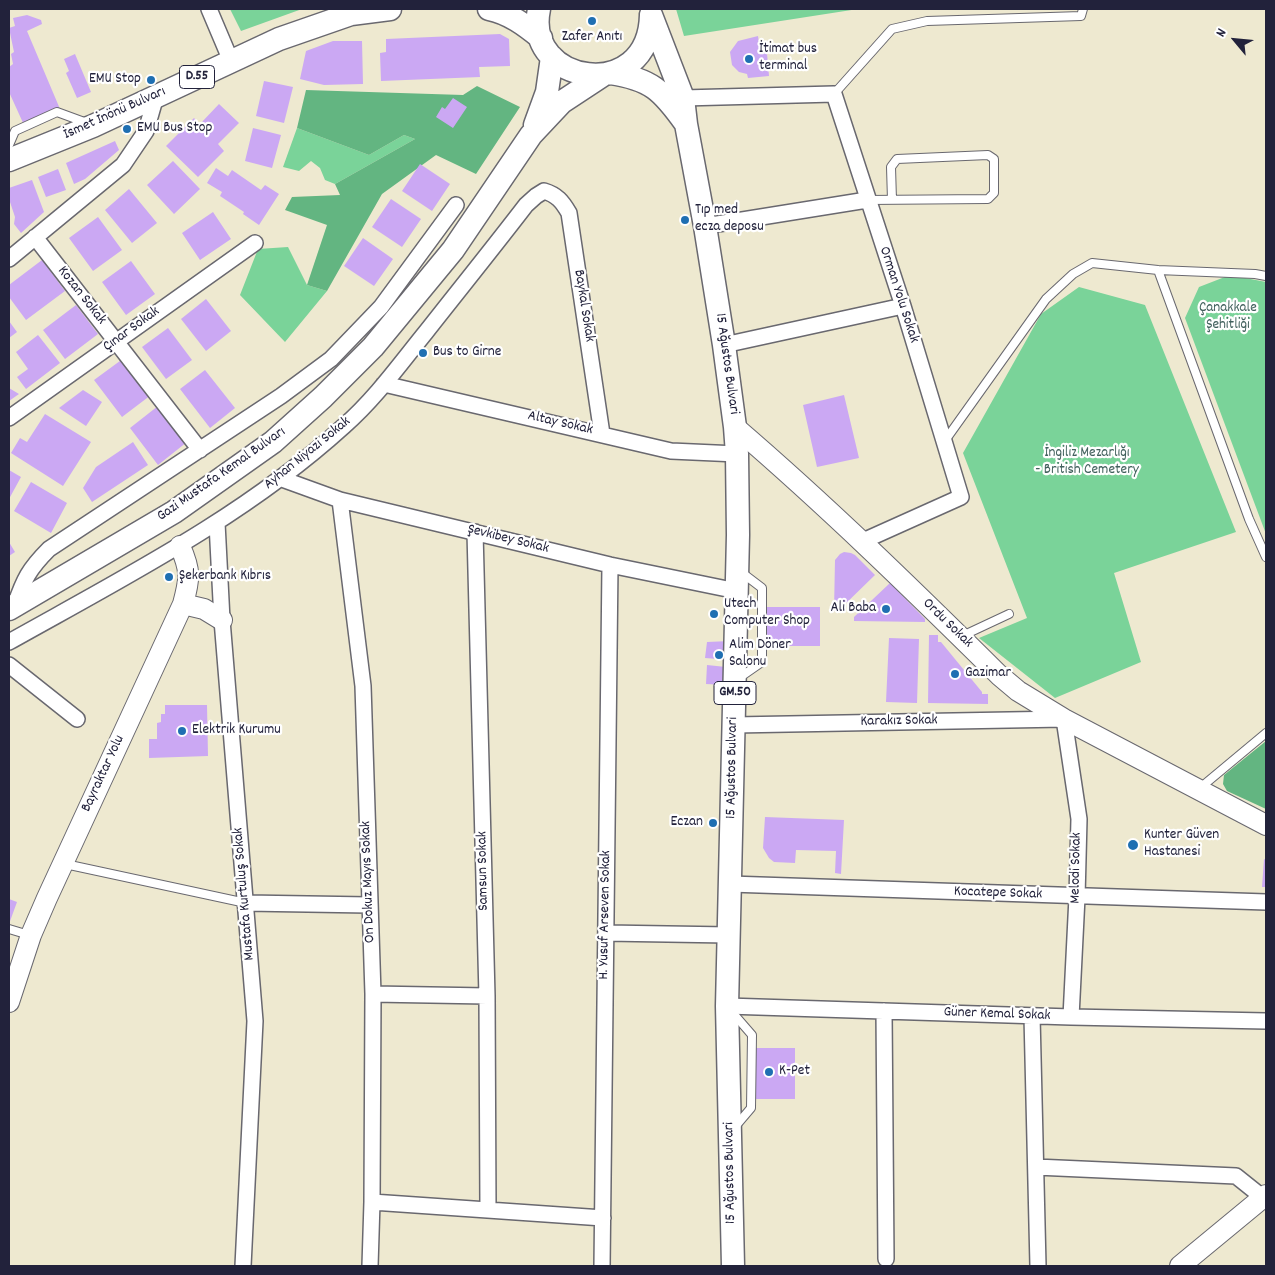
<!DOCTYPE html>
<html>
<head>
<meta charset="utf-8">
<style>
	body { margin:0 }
	#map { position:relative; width:1275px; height:1275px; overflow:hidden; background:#eee9d0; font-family:Dekko,sans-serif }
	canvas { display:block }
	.frame { position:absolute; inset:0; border:10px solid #22223b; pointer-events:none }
	.north { position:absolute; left:1210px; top:15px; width:50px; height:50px; -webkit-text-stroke:4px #fff; paint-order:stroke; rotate:298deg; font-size:14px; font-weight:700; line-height:20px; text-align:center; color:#22223b }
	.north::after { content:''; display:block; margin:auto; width:18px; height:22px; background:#22223b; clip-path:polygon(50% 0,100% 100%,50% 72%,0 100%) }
</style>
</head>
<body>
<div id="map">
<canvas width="1275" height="1275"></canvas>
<div class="frame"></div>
<div class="north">N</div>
</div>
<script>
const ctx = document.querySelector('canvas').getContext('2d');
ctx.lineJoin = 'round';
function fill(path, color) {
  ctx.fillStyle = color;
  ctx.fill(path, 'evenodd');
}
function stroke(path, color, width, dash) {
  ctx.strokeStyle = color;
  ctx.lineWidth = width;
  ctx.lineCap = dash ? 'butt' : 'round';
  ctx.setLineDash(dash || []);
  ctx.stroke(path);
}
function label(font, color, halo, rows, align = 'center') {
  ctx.font = font + ' Dekko,sans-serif';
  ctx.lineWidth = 4.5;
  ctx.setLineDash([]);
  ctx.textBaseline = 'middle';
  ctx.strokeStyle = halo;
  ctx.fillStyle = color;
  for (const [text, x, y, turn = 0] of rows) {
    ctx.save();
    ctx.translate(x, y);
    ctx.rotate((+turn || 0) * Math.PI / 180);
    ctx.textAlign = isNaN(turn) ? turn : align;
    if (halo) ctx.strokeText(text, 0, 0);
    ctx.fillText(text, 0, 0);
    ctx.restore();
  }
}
fill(new Path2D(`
	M 230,9 L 302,9 L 241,31 Z
	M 676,9 L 858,9 L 684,36 Z
	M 297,128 L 369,155 L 404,135 L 415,139 L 335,184 L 325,180 L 320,168 L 311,161 L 299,171 L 283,167 Z
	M 288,247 L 307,285 L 327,291 L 285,342 L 240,295 L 258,249 Z
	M 1230,275 L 1266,282 L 1266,534 L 1185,318 L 1199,287 Z
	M 1079,287 L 1145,305 L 1236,532 L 1114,573 L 1141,662 L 1055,698 L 979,638 L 1027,618 L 963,453 L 1041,314 Z`), '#7ad399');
fill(new Path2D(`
	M 477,86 L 520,107 L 476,174 L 436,155 L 382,194 L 327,291 L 307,285 L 327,225 L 285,210 L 292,197 L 340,195 L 335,184 L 415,139 L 404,135 L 369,155 L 297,128 L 306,90 L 463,95 Z
	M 1266,741 L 1266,809 L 1227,791 L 1223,784 L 1224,775 Z`), '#63b581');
fill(new Path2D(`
	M 27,15 L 41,20 L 42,24 L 27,31 L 60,109 L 24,125 L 9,92 L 9,67 L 13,64 L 11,54 L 14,52 L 9,28 L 15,26 L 13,18 Z
	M 500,34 L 509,39 L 510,66 L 479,67 L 480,77 L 381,81 L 380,53 L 386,52 L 386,39 Z
	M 758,36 L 759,43 L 766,42 L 769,76 L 748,78 L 747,74 L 739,72 L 732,65 L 730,52 L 738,41 Z
	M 333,41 L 362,41 L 363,84 L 324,85 L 300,79 L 306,51 Z
	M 75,54 L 91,92 L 77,98 L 66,73 L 69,71 L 64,59 Z
	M 264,81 L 293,87 L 284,123 L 256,116 Z
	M 453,98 L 467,107 L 453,128 L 436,117 L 442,107 L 445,109 Z
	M 219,104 L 239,123 L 218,144 L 224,151 L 198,177 L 166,146 L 194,118 L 200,124 Z
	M 253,128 L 281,135 L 272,168 L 245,161 Z
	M 115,141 L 119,150 L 85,179 L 74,184 L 66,163 Z
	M 173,161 L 200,189 L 174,214 L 147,185 Z
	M 420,164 L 450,184 L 432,211 L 402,191 Z
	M 216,168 L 228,176 L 232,170 L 261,190 L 265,185 L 279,194 L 259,225 L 243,214 L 244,212 L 220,196 L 222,192 L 207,183 Z
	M 58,169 L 66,190 L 46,197 L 38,177 Z
	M 32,180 L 44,212 L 21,233 L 14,224 L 15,217 L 9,199 L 9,188 Z
	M 129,189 L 157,223 L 132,243 L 105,210 Z
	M 391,199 L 421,219 L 402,247 L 372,227 Z
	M 213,212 L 231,239 L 200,260 L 182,233 Z
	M 98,217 L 122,250 L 93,271 L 69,238 Z
	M 363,238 L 393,259 L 374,286 L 344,266 Z
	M 42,260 L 65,291 L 26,320 L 9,297 L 9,285 Z
	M 131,261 L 155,294 L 126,315 L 102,282 Z
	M 206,299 L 231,331 L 206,351 L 181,319 Z
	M 76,305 L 98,334 L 65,359 L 43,330 Z
	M 9,321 L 17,332 L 9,338 Z
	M 168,328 L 192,360 L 166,379 L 142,347 Z
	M 38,335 L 60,363 L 26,389 L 17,377 L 28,369 L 16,352 Z
	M 124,358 L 151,395 L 122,417 L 94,380 Z
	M 205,370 L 235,408 L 210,428 L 180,389 Z
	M 9,388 L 19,394 L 9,401 Z
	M 83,390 L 102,402 L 86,426 L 59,408 Z
	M 844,395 L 859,458 L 817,467 L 803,405 Z
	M 158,406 L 187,442 L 158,465 L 130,428 Z
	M 45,414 L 91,442 L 63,486 L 11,453 L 20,438 L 27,442 Z
	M 133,442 L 148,465 L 92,502 L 83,488 L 96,467 Z
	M 9,470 L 21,477 L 9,499 Z
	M 31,482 L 67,503 L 51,533 L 14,511 Z
	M 9,542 L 15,552 L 9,556 Z
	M 844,552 L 851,553 L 855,555 L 875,575 L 837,612 L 834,611 L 835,560 L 840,554 Z
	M 890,583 L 925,619 L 925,622 L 854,621 L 854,617 Z
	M 766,607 L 820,607 L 820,646 L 767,646 Z
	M 929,635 L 938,635 L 938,642 L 941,642 L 982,692 L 982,694 L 988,694 L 988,704 L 928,703 Z
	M 889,638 L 919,639 L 917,703 L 886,702 Z
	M 730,641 L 730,660 L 705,658 L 707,642 Z
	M 707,665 L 726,667 L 725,685 L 706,684 Z
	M 165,705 L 207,705 L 208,756 L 149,758 L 149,739 L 157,739 L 157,723 L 161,722 L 161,714 L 165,714 Z
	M 765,817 L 844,820 L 841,874 L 835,873 L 836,851 L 796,850 L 795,863 L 774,862 L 769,858 L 763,848 Z
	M 1264,859 L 1266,860 L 1266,887 L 1262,887 Z
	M 9,899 L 17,902 L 9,924 Z
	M 755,1048 L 795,1048 L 795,1099 L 755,1099 Z`), '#cba8f3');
const lane = new Path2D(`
	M 834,94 L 892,29 L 927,21 L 1081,16 L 1083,9
	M 9,145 L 15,131 L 57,112 L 87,123
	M 867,200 L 988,199 L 994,193 L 994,159 L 988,155 L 897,159 L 891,167 L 892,200
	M 1158,270 L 1249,519 L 1266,557
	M 944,442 L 1046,299 L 1073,274 L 1092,263 L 1158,270 L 1255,274 L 1266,276
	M 962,636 L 1009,614
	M 739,678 L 762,662 L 762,588 L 741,572
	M 1200,788 L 1266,733
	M 65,864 L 246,903
	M 9,929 L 29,935
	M 732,1012 L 752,1035 L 751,1108 L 734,1128`);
const street = new Path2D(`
	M 209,9 L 231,61
	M 683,98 L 834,94 L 903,306 L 961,497 L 863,541
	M 705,226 L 867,200
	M 35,237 L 200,450
	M 9,259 L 123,165 L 146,131 L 156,96
	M 724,345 L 903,306
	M 384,384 L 671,451 L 737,454
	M 9,418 L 255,243
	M 282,479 L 340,500 L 610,565 L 737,591
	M 340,500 L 363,686 L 373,994 L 372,1202 L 370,1266
	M 217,523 L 222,620 L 255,1021 L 243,1266
	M 475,532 L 487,996 L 488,1210
	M 15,605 C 24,579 29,569 49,549 L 281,396 L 331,359 L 381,307 L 456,205
	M 9,642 C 125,577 245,516 344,426 C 375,399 400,364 426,332 C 459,290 493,248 526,205 L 536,196 L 544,191 C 557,195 562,201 569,213 L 602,434
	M 9,665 L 77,719
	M 734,725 L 1064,719 L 1079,819 L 1077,897 L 1071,1017
	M 730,884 L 1266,902
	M 246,903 L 369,905
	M 606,933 L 729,935
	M 373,994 L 487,996
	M 727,1006 L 1071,1017 L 1266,1021
	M 884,1011 L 886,1259
	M 1032,1016 L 1038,1266
	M 1036,1167 L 1236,1176 L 1266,1200
	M 372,1202 L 603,1218
	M 602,1266 L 610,565`);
const secondary = new Path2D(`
	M 735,427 C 827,506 913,590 999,675 L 1018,691 L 1064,719 L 1266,825
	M 183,604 L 204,609 L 222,620
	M 9,1002 L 31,935 L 47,898 L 183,604 C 190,578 191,571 180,546
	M 1180,1266 L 1266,1195`);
const primary = new Path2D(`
	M 489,9 C 509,13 525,25 541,38
	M 539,9 C 523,85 649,105 651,15
	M 651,15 L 683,98 L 686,124 L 705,226 L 724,345 L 735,427 L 737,454 L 738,535 L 727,1006 L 733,1266
	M 610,73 C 651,79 662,90 686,124
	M 535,125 L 547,92 L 552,57
	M 9,160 L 93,126 L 279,39 L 351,14 L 390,9
	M 9,609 L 174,512 L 273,442 L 323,397 L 373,347 L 453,250 L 531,135 L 562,102 L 603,75`);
stroke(lane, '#69686f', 10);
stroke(street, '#69686f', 18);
stroke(secondary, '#69686f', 22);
stroke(primary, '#69686f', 25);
stroke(lane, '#fff', 8);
stroke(street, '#fff', 15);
stroke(secondary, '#fff', 20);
stroke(primary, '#fff', 22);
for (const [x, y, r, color] of [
	[592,21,5,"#1f6fb2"],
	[749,59,5,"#1f6fb2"],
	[151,80,5,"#1f6fb2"],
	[127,129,5,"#1f6fb2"],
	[685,220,5,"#1f6fb2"],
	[423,353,5,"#1f6fb2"],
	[169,577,5,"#1f6fb2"],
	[886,609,5,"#1f6fb2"],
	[714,614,5,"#1f6fb2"],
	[719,655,5,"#1f6fb2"],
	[955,674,5,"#1f6fb2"],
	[182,731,5,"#1f6fb2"],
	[713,823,5,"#1f6fb2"],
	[1133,845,6,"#1f6fb2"],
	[769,1072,5,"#1f6fb2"]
]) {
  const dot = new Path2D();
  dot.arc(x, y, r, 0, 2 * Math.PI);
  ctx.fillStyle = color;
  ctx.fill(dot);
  stroke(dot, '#fff', 2);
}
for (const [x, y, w] of [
	[197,77,35],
	[735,693,42]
]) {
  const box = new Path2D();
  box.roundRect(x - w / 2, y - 11.5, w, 23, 4);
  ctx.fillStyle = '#fff';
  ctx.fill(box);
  stroke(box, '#22223b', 1);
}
label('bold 14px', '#22223b', null, [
	["D.55",197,77],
	["GM.50",735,693]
]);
label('15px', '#22223b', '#fff', [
	["Zafer Anıtı",592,38,"center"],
	["İtimat bus",759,50],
	["terminal",759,67],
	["EMU Stop",141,80,"right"],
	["EMU Bus Stop",137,129],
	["Tıp med",695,211],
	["ecza deposu",695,228],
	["Bus to Girne",433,353],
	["Şekerbank Kıbrıs",179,577],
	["Utech",724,605],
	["Computer Shop",724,622],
	["Ali Baba",876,609,"right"],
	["Alim Döner",729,646],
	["Salonu",729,663],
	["Gazimar",965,674],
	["Elektrik Kurumu",192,731],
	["Eczan",703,823,"right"],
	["Kunter Güven",1144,836],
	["Hastanesi",1144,853],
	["K-Pet",779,1072]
], 'left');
label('15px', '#22223b', '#fff', [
	["İsmet İnönü Bulvarı",115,114,-24],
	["Orman Yolu Sokak",898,295,72],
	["Kozan Sokak",81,296,52],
	["Baykal Sokak",583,306,81],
	["Çınar Sokak",132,330,-36],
	["15 Ağustos Bulvari",726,364,82],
	["Altay Sokak",560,424,13],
	["Ayhan Niyazi Sokak",308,454,-39],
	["Gazi Mustafa Kemal Bulvarı",222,475,-35],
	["Şevkibey Sokak",508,540,14],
	["Ordu Sokak",947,624,44],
	["Karakız Sokak",899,722,-1],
	["15 Ağustos Bulvari",733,768,-89],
	["Bayraktar Yolu",104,774,-65],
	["Melodi Sokak",1077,868,-89],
	["Samsun Sokak",484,871,-91],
	["On Dokuz Mayıs Sokak",369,882,-92],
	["Mustafa Kurtuluş Sokak",245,894,-95],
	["Kocatepe Sokak",998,894,2],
	["H. Yusuf Arseven Sokak",606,915,-89],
	["Güner Kemal Sokak",997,1015,2],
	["15 Ağustos Bulvari",731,1173,-91]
]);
label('15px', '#41605c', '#fff', [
	["Çanakkale",1228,309],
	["Şehitliği",1228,326],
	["İngiliz Mezarlığı",1087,454],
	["- British Cemetery",1087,471]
]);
</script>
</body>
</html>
